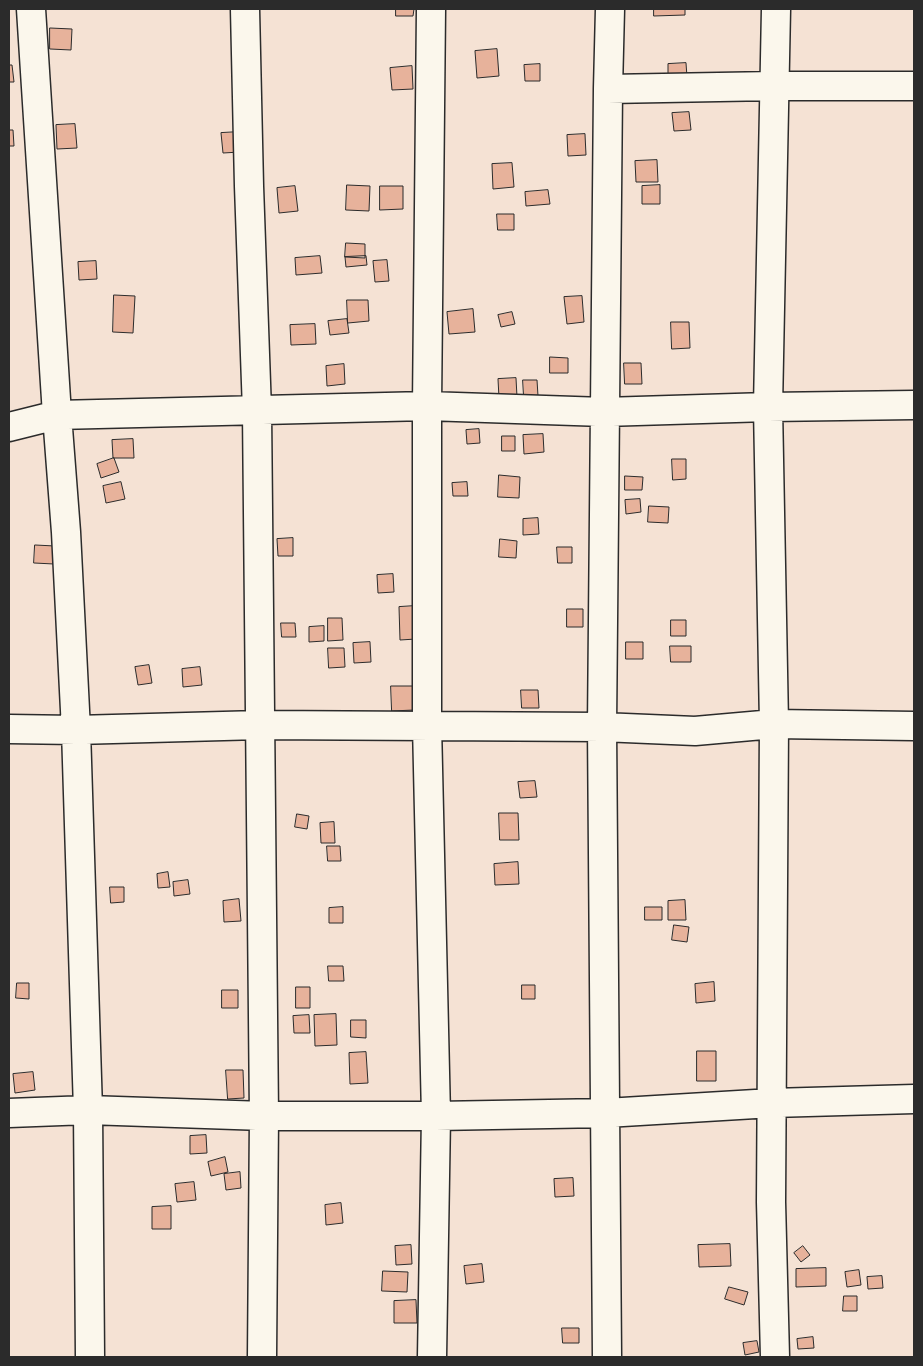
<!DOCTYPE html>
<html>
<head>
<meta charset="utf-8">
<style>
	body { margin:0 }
	#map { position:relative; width:923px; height:1366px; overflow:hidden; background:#f5e2d4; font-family:Delius,sans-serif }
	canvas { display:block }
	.frame { position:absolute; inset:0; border:10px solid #2b2b2b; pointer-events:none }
</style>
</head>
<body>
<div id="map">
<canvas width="923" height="1366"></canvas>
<div class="frame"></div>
</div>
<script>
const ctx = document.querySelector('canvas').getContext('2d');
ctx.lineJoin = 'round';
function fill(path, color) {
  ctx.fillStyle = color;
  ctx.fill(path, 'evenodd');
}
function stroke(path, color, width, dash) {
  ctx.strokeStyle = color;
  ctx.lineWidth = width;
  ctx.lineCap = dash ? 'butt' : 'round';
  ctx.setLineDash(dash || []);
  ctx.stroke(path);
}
const building = new Path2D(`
	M 396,9 L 414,9 L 413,16 L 396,16 Z
	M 654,9 L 685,9 L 685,15 L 654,16 Z
	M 50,28 L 72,29 L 71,50 L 50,49 Z
	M 497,49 L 499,76 L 477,78 L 475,51 Z
	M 686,63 L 687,77 L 668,78 L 668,64 Z
	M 540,64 L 540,81 L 525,81 L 524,65 Z
	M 9,65 L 12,65 L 14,82 L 9,82 Z
	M 412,66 L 413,89 L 392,90 L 390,68 Z
	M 689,112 L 691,130 L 674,131 L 672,113 Z
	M 75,124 L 77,148 L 57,149 L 56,125 Z
	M 9,130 L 13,130 L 14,146 L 9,146 Z
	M 239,132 L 240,152 L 223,153 L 221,133 Z
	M 585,134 L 586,155 L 568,156 L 567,135 Z
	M 657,160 L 658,182 L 636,182 L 635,161 Z
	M 512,163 L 514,187 L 493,189 L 492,164 Z
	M 347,185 L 370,186 L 369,211 L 346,210 Z
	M 660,185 L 660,204 L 642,204 L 642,186 Z
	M 295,186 L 298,211 L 279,213 L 277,188 Z
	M 380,186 L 403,186 L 403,209 L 380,210 Z
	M 548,190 L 550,204 L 526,206 L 525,192 Z
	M 497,214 L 514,214 L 514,230 L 498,230 Z
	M 346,243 L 365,244 L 365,258 L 345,257 Z
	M 320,256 L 322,273 L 296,275 L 295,258 Z
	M 366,256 L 367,265 L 346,267 L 345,257 Z
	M 387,260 L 389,281 L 375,282 L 373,261 Z
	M 96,261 L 97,279 L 79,280 L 78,262 Z
	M 114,295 L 135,296 L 133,333 L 113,332 Z
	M 582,296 L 584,322 L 567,324 L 564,297 Z
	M 347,300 L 368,300 L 369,321 L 348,323 Z
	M 473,309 L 475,332 L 449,334 L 447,312 Z
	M 512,312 L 515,324 L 501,327 L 498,315 Z
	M 347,319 L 349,333 L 330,335 L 328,321 Z
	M 671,322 L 689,322 L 690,348 L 672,349 Z
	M 315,324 L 316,344 L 291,345 L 290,325 Z
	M 550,357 L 568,358 L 568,373 L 550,373 Z
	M 624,363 L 641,363 L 642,384 L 625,384 Z
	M 344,364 L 345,384 L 327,386 L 326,366 Z
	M 516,378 L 517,397 L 499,398 L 498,379 Z
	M 523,380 L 537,380 L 538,396 L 524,397 Z
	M 479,429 L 480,443 L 467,444 L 466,430 Z
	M 543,434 L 544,452 L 524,454 L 523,435 Z
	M 502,436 L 515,436 L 515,451 L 502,451 Z
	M 133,439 L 134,458 L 113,458 L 112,440 Z
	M 114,458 L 119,472 L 101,478 L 97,464 Z
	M 672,459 L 686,459 L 686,479 L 673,480 Z
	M 499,475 L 520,477 L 519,498 L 498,497 Z
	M 625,476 L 643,477 L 642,490 L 625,490 Z
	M 121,482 L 125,499 L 106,503 L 103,486 Z
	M 467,482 L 468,496 L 453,496 L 452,483 Z
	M 640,499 L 641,512 L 626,514 L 625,500 Z
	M 649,506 L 669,507 L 668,523 L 648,522 Z
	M 538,518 L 539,534 L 523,535 L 523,519 Z
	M 293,538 L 293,556 L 278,556 L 277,539 Z
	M 500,539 L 517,541 L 516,558 L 499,557 Z
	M 35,545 L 55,546 L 54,564 L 34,563 Z
	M 557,547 L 572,547 L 572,563 L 558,563 Z
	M 393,574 L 394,592 L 378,593 L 377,575 Z
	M 415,606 L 416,639 L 400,640 L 399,607 Z
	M 567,609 L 583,609 L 583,627 L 567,627 Z
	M 328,618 L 342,618 L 343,640 L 328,641 Z
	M 671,620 L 686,620 L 686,636 L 671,636 Z
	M 281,623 L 295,623 L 296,637 L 282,637 Z
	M 324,626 L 324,641 L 309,642 L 309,627 Z
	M 370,642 L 371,662 L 354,663 L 353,643 Z
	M 626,642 L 643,642 L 643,659 L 626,659 Z
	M 670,646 L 691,646 L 691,662 L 671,662 Z
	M 328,648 L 344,648 L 345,667 L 329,668 Z
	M 149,665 L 152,683 L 138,685 L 135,667 Z
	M 200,667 L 202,685 L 183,687 L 182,669 Z
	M 391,686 L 413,686 L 414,710 L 392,711 Z
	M 521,690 L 538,690 L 539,708 L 522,708 Z
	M 535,781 L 537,797 L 520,798 L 518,782 Z
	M 499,813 L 518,813 L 519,840 L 500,840 Z
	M 297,814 L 309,816 L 307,829 L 295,827 Z
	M 334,822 L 335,843 L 321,843 L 320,823 Z
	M 327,846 L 340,846 L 341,861 L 328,861 Z
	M 518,862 L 519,884 L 495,885 L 494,864 Z
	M 168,872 L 170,887 L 158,888 L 157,874 Z
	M 188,880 L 190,894 L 174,896 L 173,882 Z
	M 110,887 L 124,887 L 124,902 L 111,903 Z
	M 239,899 L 241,921 L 224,922 L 223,901 Z
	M 685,900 L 686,920 L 668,920 L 668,901 Z
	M 343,907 L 343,923 L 329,923 L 329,908 Z
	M 645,907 L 662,907 L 662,920 L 645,920 Z
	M 674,925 L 689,927 L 687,942 L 672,940 Z
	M 328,966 L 343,966 L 344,981 L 329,981 Z
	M 714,982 L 715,1001 L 696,1003 L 695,984 Z
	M 17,983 L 29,983 L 29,999 L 16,998 Z
	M 522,985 L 535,985 L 535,999 L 522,999 Z
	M 296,987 L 310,987 L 310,1008 L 296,1008 Z
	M 222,990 L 238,990 L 238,1008 L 222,1008 Z
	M 336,1014 L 337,1045 L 315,1046 L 314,1015 Z
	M 309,1015 L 310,1033 L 294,1033 L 293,1016 Z
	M 351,1020 L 366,1020 L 366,1038 L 351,1037 Z
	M 697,1051 L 716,1051 L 716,1081 L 697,1081 Z
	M 366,1052 L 368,1083 L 350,1084 L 349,1053 Z
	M 226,1070 L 243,1070 L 244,1098 L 228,1099 Z
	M 33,1072 L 35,1090 L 15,1093 L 13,1074 Z
	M 206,1135 L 207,1153 L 190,1154 L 190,1136 Z
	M 225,1157 L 228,1172 L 211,1176 L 208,1162 Z
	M 240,1172 L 241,1188 L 226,1190 L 224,1174 Z
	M 573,1178 L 574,1196 L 555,1197 L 554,1179 Z
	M 194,1182 L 196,1200 L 177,1202 L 175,1184 Z
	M 341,1203 L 343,1223 L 326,1225 L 325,1205 Z
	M 171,1206 L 171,1229 L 152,1229 L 152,1207 Z
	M 730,1244 L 731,1266 L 699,1267 L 698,1245 Z
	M 411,1245 L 412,1264 L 396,1265 L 395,1246 Z
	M 803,1246 L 810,1255 L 801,1262 L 794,1253 Z
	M 482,1264 L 484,1282 L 466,1284 L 464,1266 Z
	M 826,1268 L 826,1286 L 796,1287 L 796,1269 Z
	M 859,1270 L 861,1285 L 847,1287 L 845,1272 Z
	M 383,1271 L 408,1272 L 407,1292 L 382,1291 Z
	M 882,1276 L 883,1288 L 868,1289 L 867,1277 Z
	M 729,1287 L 748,1292 L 744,1305 L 725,1299 Z
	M 844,1296 L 857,1296 L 857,1311 L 843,1311 Z
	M 416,1300 L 417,1323 L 394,1323 L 394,1301 Z
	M 562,1328 L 579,1328 L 579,1343 L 563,1343 Z
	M 813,1337 L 814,1348 L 798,1349 L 797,1339 Z
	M 757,1341 L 759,1352 L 745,1355 L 743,1343 Z`);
fill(building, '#e7b29b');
stroke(building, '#2b2b2b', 1);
const minor = new Path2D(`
	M 31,9 L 57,415 L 66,532 L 76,730 L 88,1110 L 90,1357
	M 245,9 L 249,186 L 257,411 L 264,1116 L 262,1357
	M 431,9 L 427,406 L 427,725 L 436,1116 L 432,1357
	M 608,89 L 774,86 L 914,86
	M 9,427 L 57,415 L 427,406 L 604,412 L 768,407 L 914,405
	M 9,729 L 76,730 L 260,725 L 602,727 L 695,731 L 774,724 L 914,726
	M 9,1113 L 88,1110 L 264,1116 L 436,1116 L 606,1113 L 772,1103 L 914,1099
	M 607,1357 L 602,727 L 608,89 L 610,9
	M 775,1357 L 771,1202 L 774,724 L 768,407 L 776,9`);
stroke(minor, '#2b2b2b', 31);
stroke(minor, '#fbf7ec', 28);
</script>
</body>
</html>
